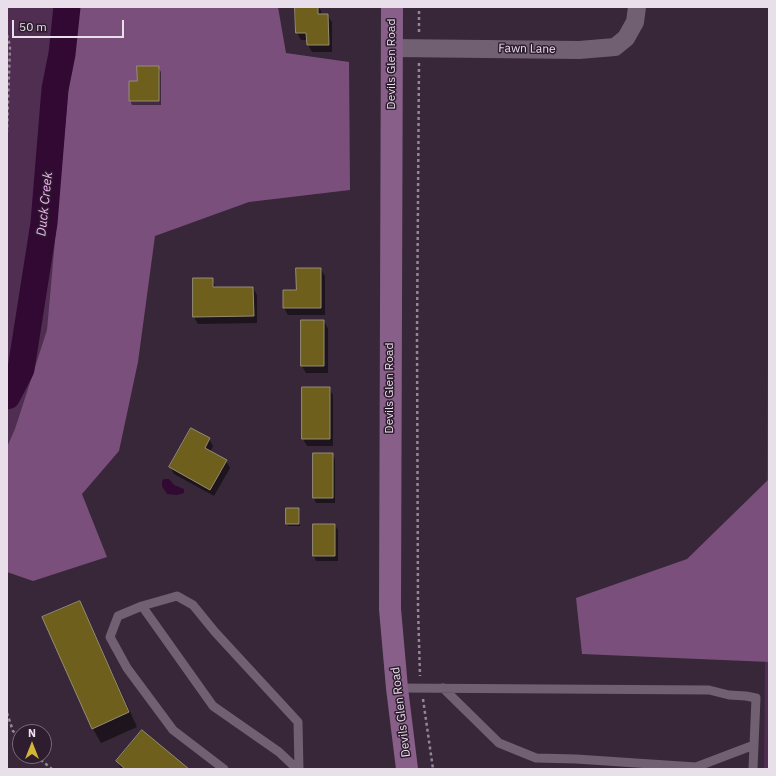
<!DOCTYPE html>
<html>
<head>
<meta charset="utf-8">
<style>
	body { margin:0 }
	#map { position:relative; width:776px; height:776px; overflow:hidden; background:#372738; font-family:"IBM Plex Sans",sans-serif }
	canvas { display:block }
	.frame { position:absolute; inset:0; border:8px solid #e9dfea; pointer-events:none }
	.north { position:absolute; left:12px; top:724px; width:40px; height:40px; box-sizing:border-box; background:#2d1d2e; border:1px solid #786b79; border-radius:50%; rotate:0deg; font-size:11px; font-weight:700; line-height:16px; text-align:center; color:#e9dfea }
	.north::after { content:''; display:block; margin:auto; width:14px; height:18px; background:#d3b635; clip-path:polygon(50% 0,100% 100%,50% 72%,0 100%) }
	.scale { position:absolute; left:12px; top:20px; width:112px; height:18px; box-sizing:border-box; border:2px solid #e9dfea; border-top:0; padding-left:5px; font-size:12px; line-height:14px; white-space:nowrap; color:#e9dfea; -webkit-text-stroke:3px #2d1d2e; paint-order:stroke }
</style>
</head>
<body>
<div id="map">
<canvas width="776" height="776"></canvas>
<div class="frame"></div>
<div class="north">N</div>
<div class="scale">50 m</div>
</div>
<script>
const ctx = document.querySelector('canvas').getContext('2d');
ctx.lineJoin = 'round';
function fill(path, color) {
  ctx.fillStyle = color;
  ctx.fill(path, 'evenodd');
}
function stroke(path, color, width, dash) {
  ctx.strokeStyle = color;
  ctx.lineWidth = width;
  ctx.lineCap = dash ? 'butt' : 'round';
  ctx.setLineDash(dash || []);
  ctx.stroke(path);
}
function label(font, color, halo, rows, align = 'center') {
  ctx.font = font + ' "IBM Plex Sans",sans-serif';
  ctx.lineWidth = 3;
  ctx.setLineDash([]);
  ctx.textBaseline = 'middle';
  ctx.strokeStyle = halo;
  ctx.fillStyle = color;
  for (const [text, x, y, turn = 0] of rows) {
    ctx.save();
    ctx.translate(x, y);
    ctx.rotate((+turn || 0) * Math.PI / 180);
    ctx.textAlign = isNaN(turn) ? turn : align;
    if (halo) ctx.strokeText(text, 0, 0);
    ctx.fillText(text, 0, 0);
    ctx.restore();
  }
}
fill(new Path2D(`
	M 7,7 L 95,7 L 58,397 L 7,492 Z
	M 769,236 L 769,769 L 764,769 Z`), '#4f2e51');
fill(new Path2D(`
	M 74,7 L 278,7 L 286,53 L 349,62 L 350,190 L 249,202 L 155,236 L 138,362 L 119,451 L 82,494 L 107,557 L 33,581 L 7,572 L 7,447 L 15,429 L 47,330 L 75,16 Z
	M 769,479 L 769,662 L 582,654 L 576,598 L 687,559 Z`), '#7a4f7c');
fill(new Path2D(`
	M 164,479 L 169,479 L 174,485 L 184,489 L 184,493 L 177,495 L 167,494 L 162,486 L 162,481 Z`), '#310933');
fill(new Path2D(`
	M 296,7 L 319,7 L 321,11 L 322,15 L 327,15 L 332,22 L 332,52 L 312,52 L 308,45 L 308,40 L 301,40 L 297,33 Z
	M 158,67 L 161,72 L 161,105 L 132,105 L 130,100 Z
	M 321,269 L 325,276 L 325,315 L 288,315 L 284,308 L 284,291 L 297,291 Z
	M 212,279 L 216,288 L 253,288 L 257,295 L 257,323 L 198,324 L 194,317 Z
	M 302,321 L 324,321 L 328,329 L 328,373 L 306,373 L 302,366 Z
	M 329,388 L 333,395 L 333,446 L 307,446 L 303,439 Z
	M 209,439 L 213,446 L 210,452 L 226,461 L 230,468 L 214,496 L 174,474 L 170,467 Z
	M 332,454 L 335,459 L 335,503 L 316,503 L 314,498 Z
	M 299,509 L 300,511 L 300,526 L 288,526 L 287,524 Z
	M 335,525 L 338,530 L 338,561 L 316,561 L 314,556 Z
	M 79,602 L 87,616 L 137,727 L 101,743 L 93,729 L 44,618 Z
	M 117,761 L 187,769 L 121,769 Z`), '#0007');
stroke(new Path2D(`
	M 7,396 L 21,369 L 44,223 L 55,89 L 62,54 L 67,7`), '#310933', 27);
const building = new Path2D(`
	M 295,7 L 318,7 L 318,14 L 328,14 L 329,45 L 307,45 L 306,33 L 296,33 Z
	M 137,66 L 159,66 L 159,101 L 129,101 L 129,81 L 137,81 Z
	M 296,268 L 321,268 L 321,308 L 283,308 L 283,290 L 296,290 Z
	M 193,278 L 213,278 L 213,287 L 253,287 L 254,316 L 193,317 Z
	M 301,320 L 324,320 L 324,366 L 301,366 Z
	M 302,387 L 330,387 L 330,439 L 302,439 Z
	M 191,428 L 210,438 L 205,448 L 227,460 L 210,490 L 169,467 Z
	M 313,453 L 333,453 L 333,498 L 313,498 Z
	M 286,508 L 299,508 L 299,524 L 286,524 Z
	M 313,524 L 335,524 L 335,556 L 313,556 Z
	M 80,601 L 129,712 L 92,729 L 42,617 Z
	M 142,730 L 189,769 L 125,769 L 116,761 Z`);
fill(building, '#6e5f1c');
stroke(building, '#948d74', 1);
stroke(new Path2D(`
	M 419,32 L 419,7
	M 7,35 L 10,46 L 7,132
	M 419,63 L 417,336 L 418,608 L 420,676
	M 423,699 L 433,769
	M 7,713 L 13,731 L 20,740
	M 36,756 L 52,769`), '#948795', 2.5, [3, 3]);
stroke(new Path2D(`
	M 142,606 L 177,596 L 193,605 L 215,632 L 298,722 L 299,769
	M 397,688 L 709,690 L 729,695 L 746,696 L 756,698 L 753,769
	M 443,688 L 499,743 L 536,758 L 576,759 L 696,767 L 754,745
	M 224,769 L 173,730 L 127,668 L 110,637 L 118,616 L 142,606 L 213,706 L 279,752 L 297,769`), '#715f72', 9);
stroke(new Path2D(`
	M 392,48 L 579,50 L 615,47 L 626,38 L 635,22 L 637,7`), '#715f72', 18);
stroke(new Path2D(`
	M 392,7 L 390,609 L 397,688 L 407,769`), '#875f89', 22);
label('12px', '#e9dfea', '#2d1d2e', [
	["Fawn Lane",527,49,1],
	["Devils Glen Road",392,64,-90],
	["Devils Glen Road",390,388,-90],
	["Devils Glen Road",401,712,-97]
]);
label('italic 13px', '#f7b5f9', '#2d1d2e', [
	["Duck Creek",45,204,-84]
]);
</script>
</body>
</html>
